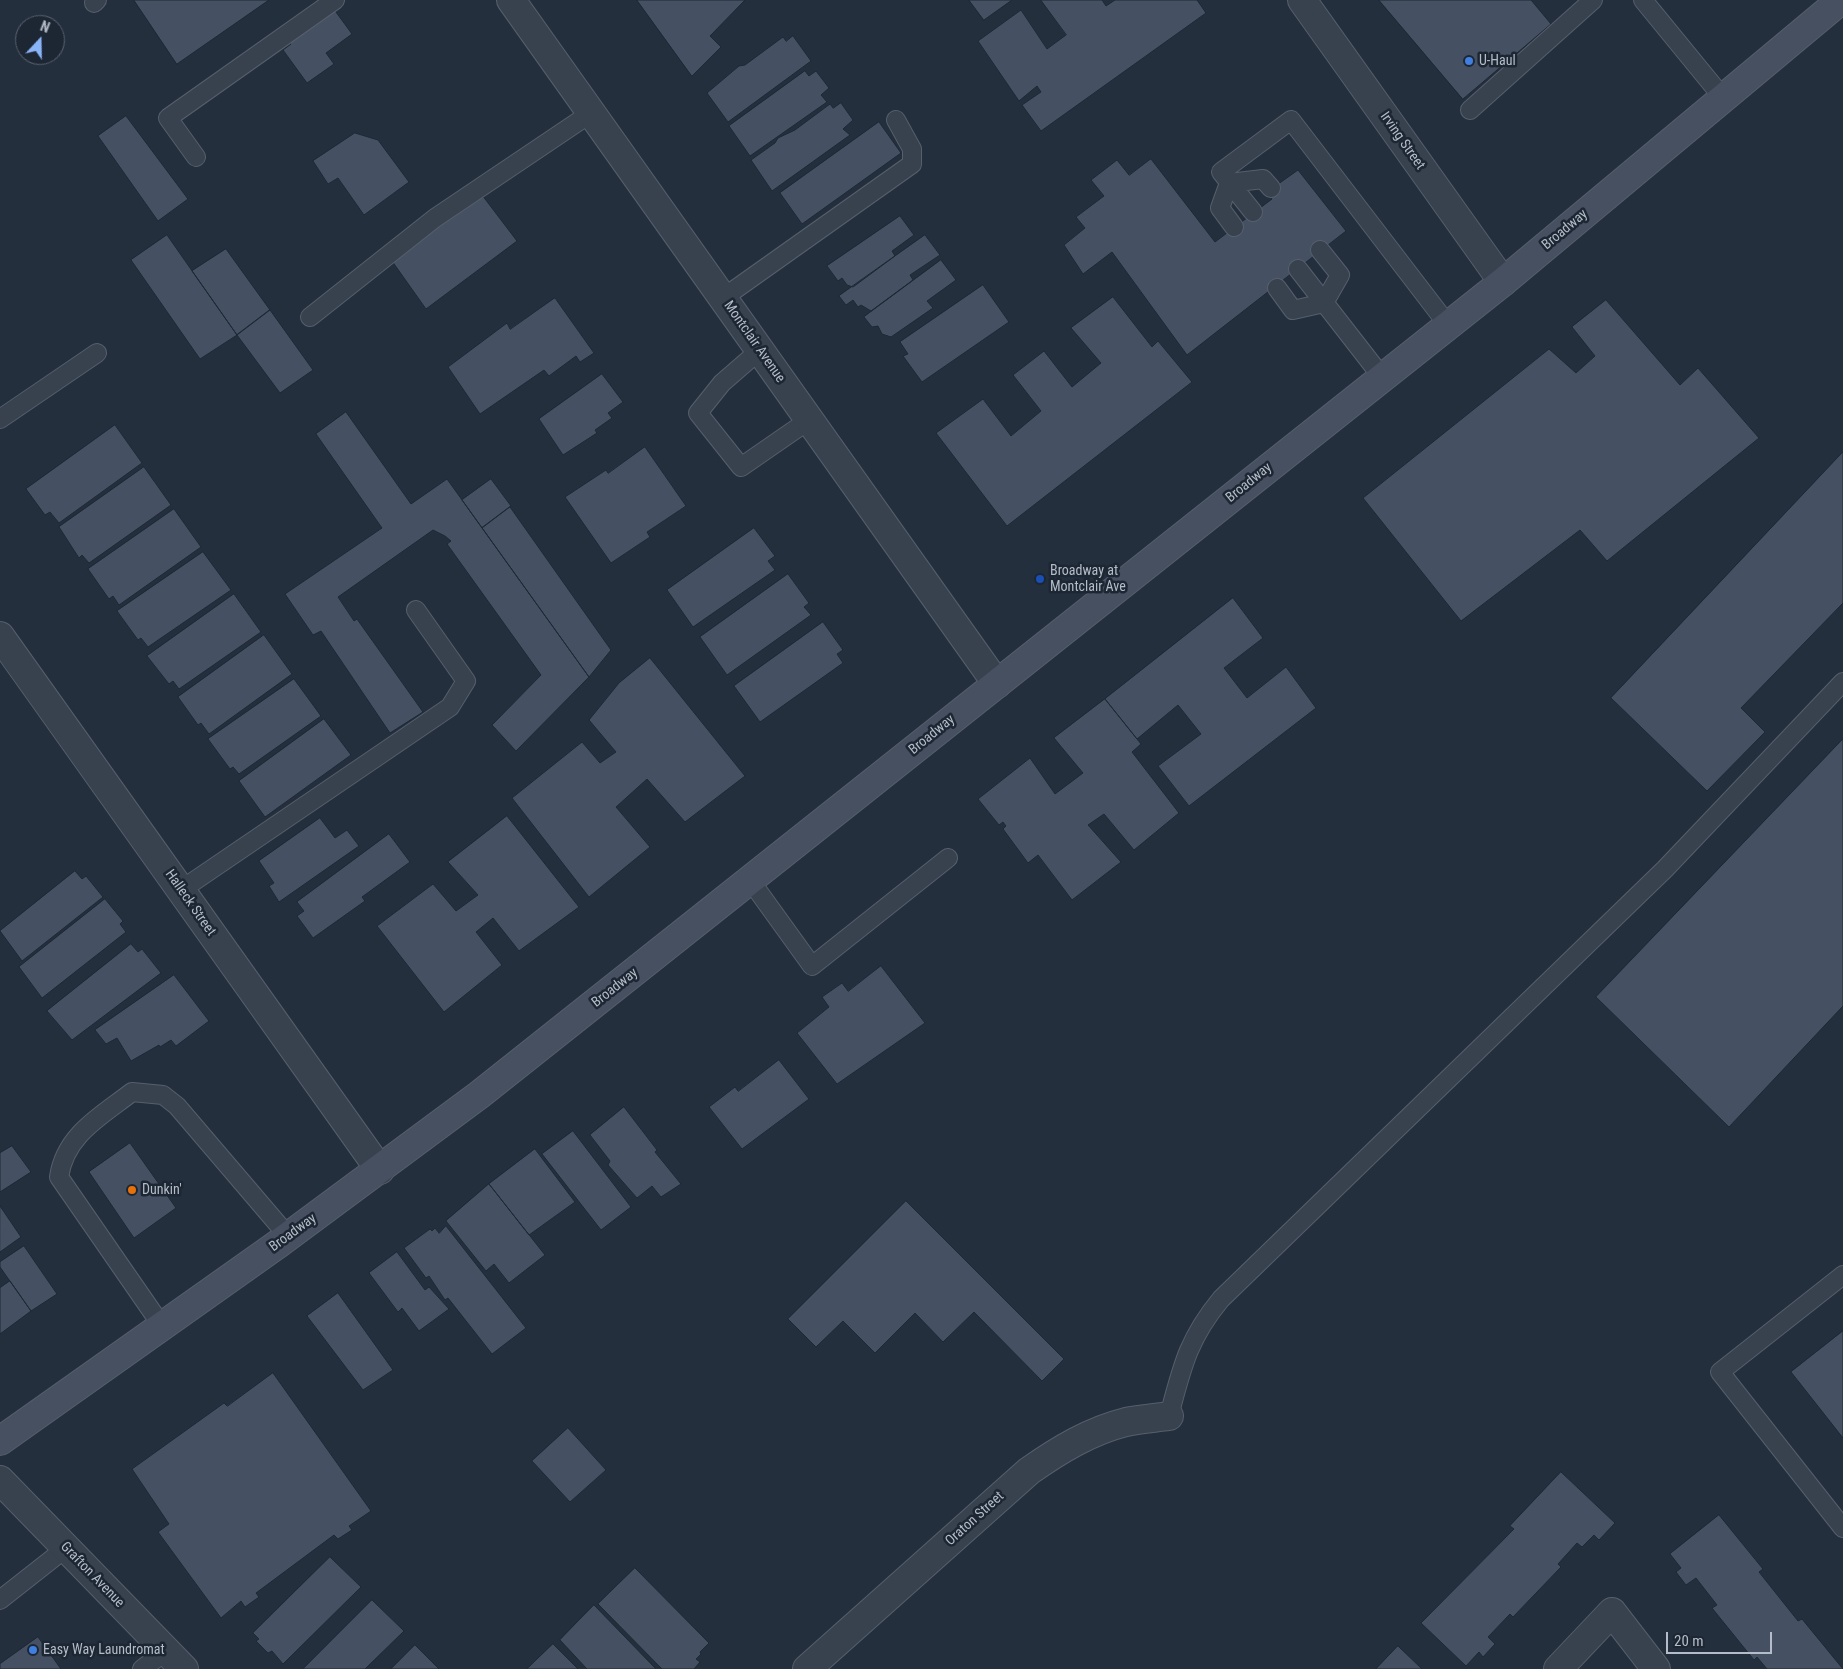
<!DOCTYPE html>
<html>
<head>
<meta charset="utf-8">
<style>
	body { margin:0 }
	#map { position:relative; width:1843px; height:1669px; overflow:hidden; background:#242f3e; font-family:"Roboto Condensed",sans-serif }
	canvas { display:block }
	.north { position:absolute; left:15px; top:15px; width:50px; height:50px; box-sizing:border-box; background:#1d2633; border:1px solid #59626f; border-radius:50%; rotate:21deg; font-size:14px; font-weight:700; line-height:20px; text-align:center; color:#b4bcc9 }
	.north::after { content:''; display:block; margin:auto; width:18px; height:22px; background:#8ab4f8; clip-path:polygon(50% 0,100% 100%,50% 72%,0 100%) }
	.scale { position:absolute; left:1666px; top:1632px; width:106px; height:22px; box-sizing:border-box; border:2px solid #b4bcc9; border-top:0; padding-left:6px; font-size:15px; line-height:18px; white-space:nowrap; color:#b4bcc9; -webkit-text-stroke:4px #1d2633; paint-order:stroke }
</style>
</head>
<body>
<div id="map">
<canvas width="1843" height="1669"></canvas>
<div class="north">N</div>
<div class="scale">20 m</div>
</div>
<script>
const ctx = document.querySelector('canvas').getContext('2d');
ctx.lineJoin = 'round';
function fill(path, color) {
  ctx.fillStyle = color;
  ctx.fill(path, 'evenodd');
}
function stroke(path, color, width, dash) {
  ctx.strokeStyle = color;
  ctx.lineWidth = width;
  ctx.lineCap = dash ? 'butt' : 'round';
  ctx.setLineDash(dash || []);
  ctx.stroke(path);
}
function label(font, color, halo, rows, align = 'center') {
  ctx.font = font + ' "Roboto Condensed",sans-serif';
  ctx.lineWidth = 5;
  ctx.setLineDash([]);
  ctx.textBaseline = 'middle';
  ctx.strokeStyle = halo;
  ctx.fillStyle = color;
  for (const [text, x, y, turn = 0] of rows) {
    ctx.save();
    ctx.translate(x, y);
    ctx.rotate((+turn || 0) * Math.PI / 180);
    ctx.textAlign = isNaN(turn) ? turn : align;
    if (halo) ctx.strokeText(text, 0, 0);
    ctx.fillText(text, 0, 0);
    ctx.restore();
  }
}
const building = new Path2D(`
	M 134,0 L 269,0 L 177,64 Z
	M 637,0 L 745,0 L 710,36 L 721,47 L 692,76 Z
	M 969,0 L 1012,0 L 984,20 Z
	M 1041,0 L 1102,0 L 1106,6 L 1115,0 L 1197,0 L 1206,13 L 1041,131 L 1022,105 L 1041,92 L 1037,86 L 1019,101 L 978,41 L 1021,10 L 1047,49 L 1066,35 Z
	M 1379,0 L 1531,0 L 1551,24 L 1463,99 Z
	M 333,8 L 352,34 L 326,53 L 334,64 L 307,83 L 283,50 L 291,44 L 288,40 Z
	M 793,36 L 811,61 L 728,122 L 707,93 L 739,66 L 745,65 L 783,37 L 786,41 Z
	M 805,71 L 809,76 L 816,71 L 829,88 L 821,95 L 827,102 L 750,156 L 729,126 Z
	M 841,103 L 853,120 L 843,129 L 850,135 L 772,191 L 751,160 L 775,143 L 778,138 L 795,130 L 830,104 L 833,108 Z
	M 126,116 L 188,199 L 158,221 L 98,136 Z
	M 879,122 L 901,153 L 802,224 L 780,193 Z
	M 355,133 L 378,140 L 409,182 L 364,215 L 338,178 L 328,184 L 313,161 Z
	M 1151,159 L 1215,242 L 1272,199 L 1267,192 L 1298,170 L 1346,231 L 1187,355 L 1112,252 L 1083,274 L 1064,245 L 1085,228 L 1076,217 L 1104,196 L 1091,180 L 1117,160 L 1129,175 Z
	M 482,195 L 517,241 L 426,309 L 392,261 Z
	M 900,216 L 914,235 L 892,251 L 895,256 L 853,287 L 847,285 L 842,278 L 838,281 L 827,266 Z
	M 167,235 L 237,335 L 200,359 L 131,260 Z
	M 925,235 L 940,255 L 910,275 L 913,280 L 871,311 L 861,305 L 858,307 L 853,300 L 846,305 L 839,296 Z
	M 226,249 L 270,310 L 237,335 L 192,271 Z
	M 941,260 L 956,280 L 927,301 L 933,308 L 891,337 L 882,334 L 878,326 L 872,327 L 864,317 Z
	M 983,285 L 1009,322 L 922,382 L 903,356 L 908,354 L 900,342 Z
	M 1113,297 L 1152,347 L 1158,341 L 1192,382 L 1007,526 L 936,433 L 983,399 L 1011,436 L 1041,411 L 1013,375 L 1044,351 L 1072,387 L 1101,363 L 1071,328 Z
	M 555,298 L 594,353 L 580,362 L 576,356 L 549,376 L 544,370 L 480,414 L 448,367 L 507,323 L 510,329 Z
	M 1606,300 L 1680,385 L 1698,368 L 1759,438 L 1607,561 L 1580,530 L 1461,621 L 1363,498 L 1549,349 L 1576,373 L 1595,356 L 1572,327 Z
	M 270,310 L 313,370 L 280,393 L 237,335 Z
	M 602,374 L 623,402 L 608,413 L 612,418 L 595,430 L 597,433 L 563,455 L 539,419 Z
	M 346,412 L 411,504 L 447,479 L 589,677 L 516,751 L 492,725 L 541,675 L 447,544 L 451,541 L 445,536 L 433,530 L 338,597 L 354,621 L 357,619 L 423,712 L 390,733 L 321,631 L 313,635 L 285,594 L 382,528 L 316,434 Z
	M 115,425 L 142,463 L 59,523 L 50,512 L 45,515 L 26,489 Z
	M 645,447 L 686,506 L 647,532 L 650,537 L 611,563 L 565,497 L 606,470 L 608,473 Z
	M 1843,452 L 1843,603 L 1741,708 L 1765,732 L 1707,791 L 1611,698 Z
	M 144,467 L 171,505 L 89,563 L 82,555 L 79,558 L 59,527 Z
	M 491,479 L 511,506 L 482,528 L 462,500 Z
	M 510,507 L 611,650 L 589,677 L 482,528 Z
	M 174,509 L 201,547 L 119,605 L 113,596 L 109,599 L 88,569 Z
	M 754,528 L 775,556 L 768,561 L 775,570 L 693,627 L 667,590 Z
	M 203,552 L 231,590 L 148,647 L 141,638 L 138,640 L 117,611 Z
	M 788,574 L 809,603 L 804,607 L 811,615 L 727,675 L 700,637 Z
	M 234,594 L 261,632 L 179,689 L 173,681 L 169,684 L 147,656 Z
	M 1233,598 L 1263,638 L 1224,668 L 1247,698 L 1286,667 L 1316,708 L 1189,806 L 1158,766 L 1201,734 L 1178,705 L 1137,739 L 1105,699 Z
	M 823,622 L 843,650 L 837,654 L 843,663 L 760,722 L 734,686 Z
	M 264,635 L 292,674 L 209,734 L 201,723 L 198,725 L 178,697 Z
	M 650,658 L 745,776 L 685,822 L 647,779 L 616,807 L 650,847 L 589,897 L 512,798 L 582,742 L 600,763 L 616,752 L 589,720 L 619,683 Z
	M 294,679 L 321,716 L 239,774 L 233,767 L 230,769 L 208,739 Z
	M 1105,699 L 1141,744 L 1132,752 L 1179,813 L 1134,850 L 1104,814 L 1088,825 L 1121,862 L 1072,900 L 1038,855 L 1028,863 L 1003,829 L 1006,826 L 1003,822 L 999,825 L 978,799 L 1030,758 L 1055,794 L 1083,773 L 1054,738 Z
	M 324,719 L 351,755 L 265,817 L 239,781 Z
	M 1843,739 L 1843,1006 L 1729,1127 L 1596,997 Z
	M 507,816 L 579,907 L 519,951 L 493,918 L 476,932 L 502,965 L 444,1012 L 377,926 L 433,884 L 456,911 L 478,895 L 448,862 Z
	M 320,818 L 335,838 L 347,830 L 359,846 L 279,902 L 269,886 L 274,883 L 259,861 Z
	M 389,834 L 410,862 L 362,897 L 365,901 L 313,938 L 297,916 L 304,911 L 297,902 Z
	M 75,871 L 82,879 L 86,876 L 103,897 L 22,961 L 0,931 Z
	M 105,899 L 123,921 L 120,924 L 126,932 L 42,998 L 19,967 Z
	M 131,944 L 138,952 L 142,949 L 161,973 L 72,1040 L 47,1011 Z
	M 881,966 L 925,1023 L 837,1084 L 797,1033 L 829,1007 L 822,997 L 842,983 L 848,991 Z
	M 174,975 L 209,1021 L 176,1046 L 171,1040 L 160,1047 L 159,1045 L 131,1061 L 117,1038 L 106,1044 L 95,1030 Z
	M 779,1060 L 809,1099 L 742,1149 L 709,1107 L 735,1087 L 738,1091 Z
	M 624,1107 L 657,1150 L 655,1152 L 681,1184 L 661,1197 L 652,1186 L 637,1198 L 608,1165 L 610,1161 L 590,1135 Z
	M 573,1131 L 631,1207 L 601,1230 L 542,1154 Z
	M 130,1143 L 176,1208 L 134,1238 L 89,1172 Z
	M 12,1146 L 31,1172 L 0,1192 L 0,1153 Z
	M 535,1149 L 575,1202 L 529,1235 L 489,1184 Z
	M 489,1184 L 545,1255 L 509,1283 L 494,1264 L 486,1271 L 446,1221 Z
	M 906,1201 L 1064,1359 L 1042,1381 L 974,1312 L 943,1342 L 915,1313 L 875,1353 L 843,1321 L 816,1347 L 788,1319 Z
	M 0,1206 L 21,1237 L 0,1252 Z
	M 446,1226 L 526,1328 L 492,1354 L 448,1298 L 445,1300 L 429,1276 L 426,1278 L 404,1248 L 430,1229 L 432,1231 L 435,1228 L 439,1233 Z
	M 24,1246 L 57,1294 L 31,1311 L 0,1267 L 0,1262 Z
	M 397,1252 L 425,1290 L 429,1287 L 449,1309 L 419,1331 L 402,1308 L 398,1312 L 369,1273 Z
	M 10,1281 L 31,1311 L 0,1334 L 0,1288 Z
	M 338,1293 L 393,1370 L 363,1390 L 307,1316 Z
	M 1843,1331 L 1843,1438 L 1791,1372 Z
	M 273,1373 L 371,1511 L 349,1526 L 352,1530 L 338,1539 L 334,1535 L 256,1593 L 259,1597 L 245,1607 L 241,1601 L 221,1618 L 158,1532 L 169,1524 L 132,1469 L 224,1403 L 227,1406 Z
	M 568,1428 L 606,1470 L 570,1502 L 532,1461 Z
	M 1561,1472 L 1615,1523 L 1599,1540 L 1594,1535 L 1582,1547 L 1577,1543 L 1558,1564 L 1561,1567 L 1513,1617 L 1510,1614 L 1488,1637 L 1495,1644 L 1483,1657 L 1479,1652 L 1466,1666 L 1421,1623 L 1514,1529 L 1510,1526 Z
	M 1719,1515 L 1763,1569 L 1759,1572 L 1798,1621 L 1802,1619 L 1843,1669 L 1767,1669 L 1757,1657 L 1754,1660 L 1712,1608 L 1717,1605 L 1696,1578 L 1686,1585 L 1676,1572 L 1681,1568 L 1670,1554 Z
	M 330,1557 L 361,1587 L 283,1664 L 272,1651 L 268,1653 L 256,1641 L 259,1639 L 253,1633 Z
	M 635,1568 L 709,1643 L 700,1652 L 701,1654 L 696,1659 L 700,1662 L 694,1669 L 662,1669 L 598,1604 Z
	M 372,1600 L 404,1631 L 365,1669 L 303,1669 Z
	M 594,1605 L 656,1669 L 587,1669 L 560,1640 Z
	M 38,1637 L 61,1669 L 0,1669 L 0,1664 Z
	M 553,1644 L 578,1669 L 527,1669 Z
	M 415,1645 L 439,1669 L 391,1669 Z
	M 1398,1646 L 1422,1669 L 1376,1669 Z`);
fill(building, '#455162');
stroke(building, '#1f2835', 1);
const service = new Path2D(`
	M 1643,0 L 1724,99
	M 94,3 L 97,0
	M 1470,110 L 1593,0
	M 196,157 L 168,118 L 335,0
	M 1253,212 L 1221,172 L 1291,120 L 1448,325
	M 1234,227 L 1220,208 L 1229,183 L 1263,179 L 1271,188
	M 1298,269 L 1382,377
	M 1277,288 L 1293,310 L 1324,303 L 1340,275 L 1320,250
	M 723,298 L 912,164 L 912,149 L 896,120
	M 310,317 L 435,218 L 591,113
	M 760,350 L 722,383 L 698,413 L 741,467 L 809,420
	M 0,419 L 97,353
	M 750,880 L 812,966 L 948,858
	M 181,890 L 450,707 L 466,681 L 416,610
	M 1843,1275 L 1720,1372 L 1843,1528
	M 162,1326 L 59,1177 C 65,1135 101,1116 132,1092 L 163,1095 L 177,1106 L 288,1236
	M 1169,1416 C 1182,1367 1188,1339 1221,1299 L 1665,869 L 1843,682
	M 0,1600 L 66,1548
	M 142,1669 L 166,1651`);
const minor = new Path2D(`
	M 511,0 L 997,684
	M 1302,0 L 1503,282
	M 0,636 L 380,1170
	M 807,1669 L 1029,1471 C 1059,1450 1090,1431 1126,1422 C 1140,1419 1155,1418 1169,1416
	M 1558,1669 L 1612,1612 L 1656,1669`);
const tertiary = new Path2D(`
	M 0,1480 L 184,1669`);
const secondary = new Path2D(`
	M 0,1441 L 278,1244 L 479,1095 L 1503,282 L 1841,0`);
stroke(service, '#565f6c', 20);
stroke(minor, '#565f6c', 30);
stroke(tertiary, '#565f6c', 30);
stroke(secondary, '#565f6c', 30);
stroke(service, '#38414e', 18);
stroke(minor, '#38414e', 28);
stroke(tertiary, '#38414e', 28);
stroke(secondary, '#465061', 28);
for (const [x, y, r, color] of [
	[1469,61,5,"#3f7fe0"],
	[1040,579,5,"#1a4fb4"],
	[132,1190,5,"#e8710a"],
	[33,1650,5,"#3f7fe0"]
]) {
  const dot = new Path2D();
  dot.arc(x, y, r, 0, 2 * Math.PI);
  ctx.fillStyle = color;
  ctx.fill(dot);
  stroke(dot, '#1d2633', 2);
}
label('14px', '#b4bcc9', '#1d2633', [
	["U-Haul",1479,61],
	["Broadway at",1050,571],
	["Montclair Ave",1050,587],
	["Dunkin'",142,1190],
	["Easy Way Laundromat",43,1650]
], 'left');
label('14px', '#b4bcc9', '#1d2633', [
	["Irving Street",1402,141,55],
	["Broadway",1565,230,-40],
	["Montclair Avenue",754,342,55],
	["Broadway",1249,483,-39],
	["Broadway",932,735,-39],
	["Halleck Street",190,903,55],
	["Broadway",615,988,-38],
	["Broadway",293,1233,-36],
	["Oraton Street",975,1519,-42],
	["Grafton Avenue",92,1575,46]
]);
</script>
</body>
</html>
